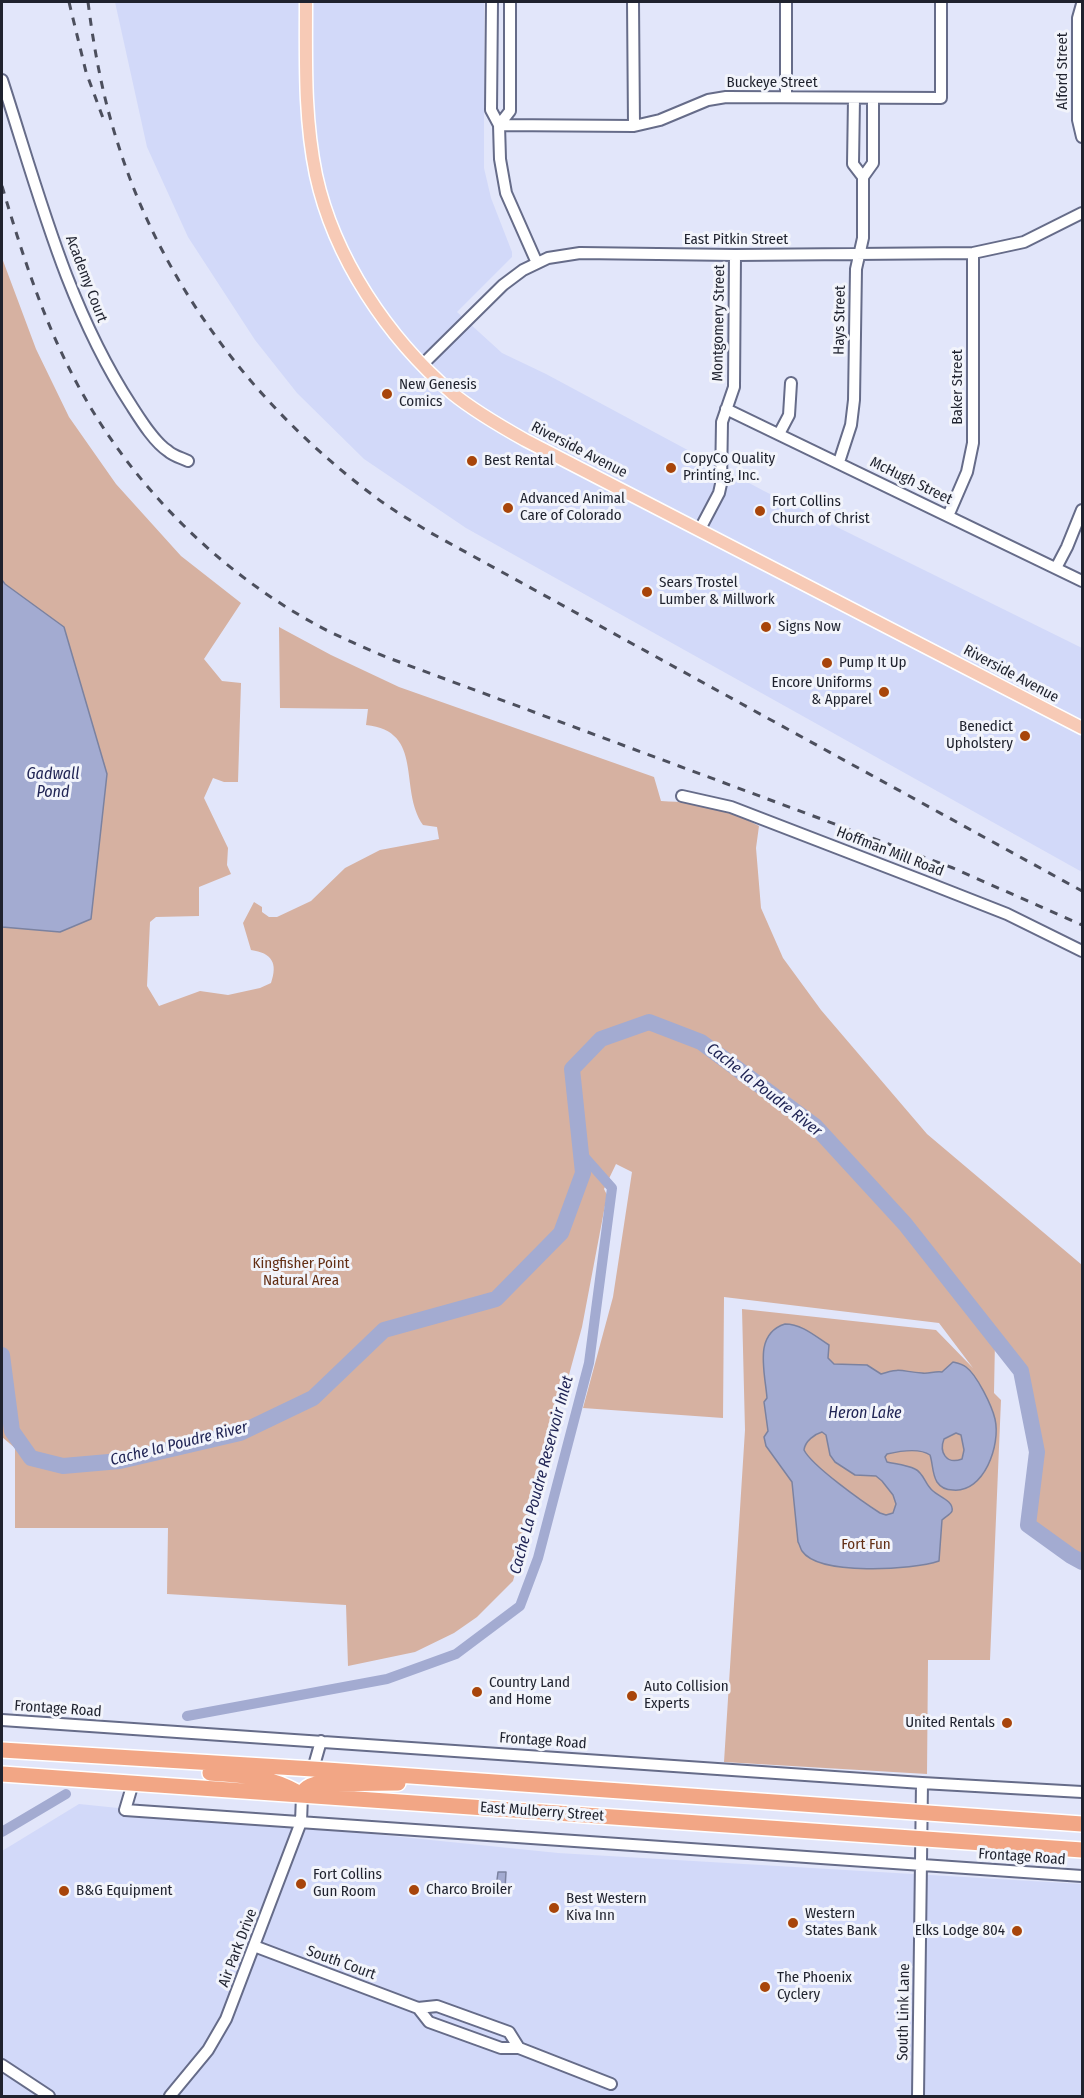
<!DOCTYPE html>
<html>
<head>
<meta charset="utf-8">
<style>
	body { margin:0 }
	#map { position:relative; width:1084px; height:2098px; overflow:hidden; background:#e2e6fa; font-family:"Fira Sans Condensed",sans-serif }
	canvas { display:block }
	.frame { position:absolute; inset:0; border:3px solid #1f222e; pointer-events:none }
</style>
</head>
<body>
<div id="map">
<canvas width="1084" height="2098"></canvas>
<div class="frame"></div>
</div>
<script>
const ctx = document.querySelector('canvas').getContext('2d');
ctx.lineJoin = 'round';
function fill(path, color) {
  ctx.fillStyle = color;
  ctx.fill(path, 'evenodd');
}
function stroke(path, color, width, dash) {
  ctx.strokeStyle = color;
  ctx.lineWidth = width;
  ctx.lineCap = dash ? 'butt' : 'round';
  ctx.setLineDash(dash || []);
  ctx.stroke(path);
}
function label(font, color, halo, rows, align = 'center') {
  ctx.font = font + ' "Fira Sans Condensed",sans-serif';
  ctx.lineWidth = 6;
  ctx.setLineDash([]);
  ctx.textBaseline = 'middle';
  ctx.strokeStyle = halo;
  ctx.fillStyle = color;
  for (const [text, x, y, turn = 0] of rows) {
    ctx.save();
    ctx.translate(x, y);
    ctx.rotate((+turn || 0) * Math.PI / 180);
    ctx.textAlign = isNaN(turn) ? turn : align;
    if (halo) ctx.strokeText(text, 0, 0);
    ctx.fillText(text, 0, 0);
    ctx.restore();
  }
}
fill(new Path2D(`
	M 115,2 L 484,2 L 484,168 L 491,198 L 512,252 L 512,257 L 457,312 L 502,353 L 546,374 L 764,491 L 1082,648 L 1082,872 L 466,528 L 364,459 L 297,393 L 255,340 L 188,237 L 147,147 Z
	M 79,1804 L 558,1853 L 1082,1884 L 1082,2096 L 2,2096 L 2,1851 Z`), '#d2d9f9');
fill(new Path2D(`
	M 2,258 L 36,349 L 69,417 L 116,484 L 181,556 L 241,603 L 204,659 L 222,681 L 241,683 L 238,782 L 224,782 L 213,778 L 204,798 L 228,848 L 227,865 L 231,874 L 199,887 L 199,916 L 156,917 L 150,922 L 147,986 L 159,1006 L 200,991 L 228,995 L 260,988 L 271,983 C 278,963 272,953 251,950 L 243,923 L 254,902 L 262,907 L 262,912 L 269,917 L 277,917 L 311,901 L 345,868 L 380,850 L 439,839 L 437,827 L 423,825 C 398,789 425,731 366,725 L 368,709 L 280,708 L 279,627 L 331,655 L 399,687 L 654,777 L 661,801 C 703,803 722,807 759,826 L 756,848 L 761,908 L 783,958 L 821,1010 L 927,1134 L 1082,1265 L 1082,1562 L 1071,1556 L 1028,1525 L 1037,1452 L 1021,1371 L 995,1340 L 994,1393 L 1001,1400 L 990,1660 L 928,1660 L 927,1774 L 724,1762 L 745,1430 L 742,1309 L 936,1330 L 973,1368 L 939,1323 L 724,1297 L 723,1418 L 583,1408 L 613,1297 L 632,1172 L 616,1164 L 604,1189 L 607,1195 L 582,1327 L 513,1581 L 477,1617 L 454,1633 L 415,1652 L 348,1666 L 346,1605 L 167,1594 L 168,1528 L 15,1528 L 15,1448 L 2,1437 Z`), '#d6b1a1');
const water = new Path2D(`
	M 2,580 L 5,584 L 64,627 L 107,774 L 91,919 L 60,932 L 2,927 Z
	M 785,1324 C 802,1324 815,1336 829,1345 L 828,1358 L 834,1364 L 867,1365 L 881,1374 C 901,1367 903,1372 922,1373 C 929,1374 934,1371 942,1372 L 953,1362 C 957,1363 962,1364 966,1367 C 977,1375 992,1406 995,1419 C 1001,1445 984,1493 953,1490 C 946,1490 941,1488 937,1482 C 932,1474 933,1464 930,1455 C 920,1448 900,1451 887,1454 L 885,1457 L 887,1462 C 896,1464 907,1465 915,1469 C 924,1473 925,1485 933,1491 C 938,1496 954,1501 952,1511 C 951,1514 945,1517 942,1520 L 939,1561 C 913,1570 819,1576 802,1551 C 801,1550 799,1543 798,1542 L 792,1482 L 766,1446 L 764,1437 L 768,1431 L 764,1402 L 767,1398 C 765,1372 753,1334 785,1324 ZM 822,1432 L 826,1435 L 830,1455 L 835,1462 L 855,1475 L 876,1476 L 882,1481 L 893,1495 L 896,1504 L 893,1513 L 886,1515 L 880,1513 C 863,1502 812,1466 804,1450 C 805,1441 815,1434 822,1432 ZM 956,1433 L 961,1435 L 964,1450 L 962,1459 C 946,1465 939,1452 944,1439 Z
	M 498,1872 L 506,1872 L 505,1889 L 496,1888 Z`);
fill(water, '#a3abd1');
stroke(water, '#7b82a0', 1.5);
stroke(new Path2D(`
	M 187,1716 L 387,1679 L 456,1654 L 520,1606 L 538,1558 L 589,1363 L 612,1188 L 581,1153
	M 2,1832 L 66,1794`), '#a3abd1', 10);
stroke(new Path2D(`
	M 2,1355 L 12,1431 L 31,1458 L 63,1466 L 120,1461 L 240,1433 L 313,1398 L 384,1330 L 496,1299 L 561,1233 L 583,1173 L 572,1069 L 601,1039 L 649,1022 L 701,1042 L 815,1126 L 905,1224 L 1021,1371 L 1037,1452 L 1028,1525 L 1071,1556 L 1082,1562`), '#a3abd1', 16);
const minor = new Path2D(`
	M 492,2 L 491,110 L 499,125 L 500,159 L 506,193 L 537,263
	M 633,2 L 634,126
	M 1082,4 L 1078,18 L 1078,120 L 1082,137
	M 2,80 C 38,191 67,307 131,405 C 140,419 154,442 168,451 C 173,456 182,458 188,461
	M 786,97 L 786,2
	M 499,125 L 634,126 L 660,120 L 708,100 L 726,97 L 941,98 L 941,2
	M 499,125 L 510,111 L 510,2
	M 863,177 L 873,163 L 873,98
	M 423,364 L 503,285 L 523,270 L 548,258 L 580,253 L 735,255 L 973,253 L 1024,242 L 1082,213
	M 726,409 L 1082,581
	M 779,434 L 789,415 L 791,383
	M 839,462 L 851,425 L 854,400 L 856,269 L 863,238 L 863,177 L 853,164 L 854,98
	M 948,516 L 967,472 L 973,443 L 973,253
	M 700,529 L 719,493 L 721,484 L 722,422 L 734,387 L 735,255
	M 1056,568 L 1067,547 L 1082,510
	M 682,796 L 731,807 L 923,881 L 1007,914 L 1082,951
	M 2,1720 L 922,1783 L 1082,1792
	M 313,1769 L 321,1741
	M 133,1783 L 125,1810 L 1082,1876
	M 254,1946 L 418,2008 L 437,2006 L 509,2032 L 519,2048 L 501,2048 L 429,2022 L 418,2008
	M 519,2048 L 611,2084
	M 2,2065 L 49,2096
	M 170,2096 L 208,2050 L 226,2019 L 301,1822 L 302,1795
	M 918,2096 L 922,1783`);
const major = new Path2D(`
	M 306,2 C 306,60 304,117 316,175 C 334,258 388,338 452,393 C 474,411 500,426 525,440 L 1082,728`);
const highway = new Path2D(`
	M 2,1750 L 313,1769 L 1082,1824
	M 210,1773 C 245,1776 265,1775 297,1792
	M 2,1774 L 1082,1850
	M 302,1795 C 305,1788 309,1786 316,1784 L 398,1783`);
stroke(minor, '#666c89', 14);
stroke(major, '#fff', 15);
stroke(highway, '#fff', 18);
stroke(minor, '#fff', 10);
stroke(major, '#f7cab6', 12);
stroke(highway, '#f2a685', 15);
stroke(new Path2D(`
	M 69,2 L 86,72 L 103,118
	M 88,2 C 94,50 103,98 118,144 C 162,285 256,408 374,496 C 392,510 412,521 431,533 L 1082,891
	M 2,186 C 21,250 41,314 72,374 C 127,482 220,575 328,631 C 347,640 367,649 386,657 L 953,868 L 1082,925`), '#4c4f5d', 3, [8, 8]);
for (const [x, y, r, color] of [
	[387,394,6,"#a8450a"],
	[472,461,6,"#a8450a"],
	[671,468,6,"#a8450a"],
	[508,508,6,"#a8450a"],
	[760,511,6,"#a8450a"],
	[647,592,6,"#a8450a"],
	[766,627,6,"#a8450a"],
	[827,663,6,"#a8450a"],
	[884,692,6,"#a8450a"],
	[1025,736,6,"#a8450a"],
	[477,1692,6,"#a8450a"],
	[632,1696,6,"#a8450a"],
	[1007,1723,6,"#a8450a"],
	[301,1884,6,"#a8450a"],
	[414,1890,6,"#a8450a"],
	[64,1891,6,"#a8450a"],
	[554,1908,6,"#a8450a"],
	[793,1923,6,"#a8450a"],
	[1017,1931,6,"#a8450a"],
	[765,1987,6,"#a8450a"]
]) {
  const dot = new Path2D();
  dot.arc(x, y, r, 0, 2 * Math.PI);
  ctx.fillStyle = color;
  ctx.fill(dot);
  stroke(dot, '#f2f4fb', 2);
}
label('15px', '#1f222e', '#f2f4fb', [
	["Alford Street",1063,71,-90],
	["Buckeye Street",772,83],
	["East Pitkin Street",736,240],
	["Academy Court",86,279,69],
	["Hays Street",840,320,-89],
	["Montgomery Street",719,323,-89],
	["Baker Street",958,387,-90],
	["Riverside Avenue",579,450,27],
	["McHugh Street",911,481,26],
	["Riverside Avenue",1011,674,28],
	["Hoffman Mill Road",890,852,21],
	["Frontage Road",58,1709,4],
	["Frontage Road",543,1741,4],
	["East Mulberry Street",542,1812,4],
	["Frontage Road",1022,1857,4],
	["Air Park Drive",238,1948,-69],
	["South Court",341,1963,20],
	["South Link Lane",904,2012,-89]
]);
label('15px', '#1f222e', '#f2f4fb', [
	["New Genesis",399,385],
	["Comics",399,402],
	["CopyCo Quality",683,459],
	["Printing, Inc.",683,476],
	["Best Rental",484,461],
	["Advanced Animal",520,499],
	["Care of Colorado",520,516],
	["Fort Collins",772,502],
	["Church of Christ",772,519],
	["Sears Trostel",659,583],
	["Lumber & Millwork",659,600],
	["Signs Now",778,627],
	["Pump It Up",839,663],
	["Encore Uniforms",872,683,"right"],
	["& Apparel",872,700,"right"],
	["Benedict",1013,727,"right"],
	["Upholstery",1013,744,"right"],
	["Country Land",489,1683],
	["and Home",489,1700],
	["Auto Collision",644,1687],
	["Experts",644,1704],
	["United Rentals",995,1723,"right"],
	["Fort Collins",313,1875],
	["Gun Room",313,1892],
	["Charco Broiler",426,1890],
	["B&G Equipment",76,1891],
	["Best Western",566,1899],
	["Kiva Inn",566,1916],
	["Western",805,1914],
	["States Bank",805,1931],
	["Elks Lodge 804",1005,1931,"right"],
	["The Phoenix",777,1978],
	["Cyclery",777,1995]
], 'left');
label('15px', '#632e14', '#f2f4fb', [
	["Kingfisher Point",301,1264],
	["Natural Area",301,1281],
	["Fort Fun",866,1545]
]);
label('italic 16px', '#212555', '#f2f4fb', [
	["Gadwall",53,775],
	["Pond",53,793],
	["Cache la Poudre River",764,1090,38],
	["Heron Lake",865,1414],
	["Cache la Poudre River",179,1444,-14],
	["Cache La Poudre Reservoir Inlet",542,1475,-75]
]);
</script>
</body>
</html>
